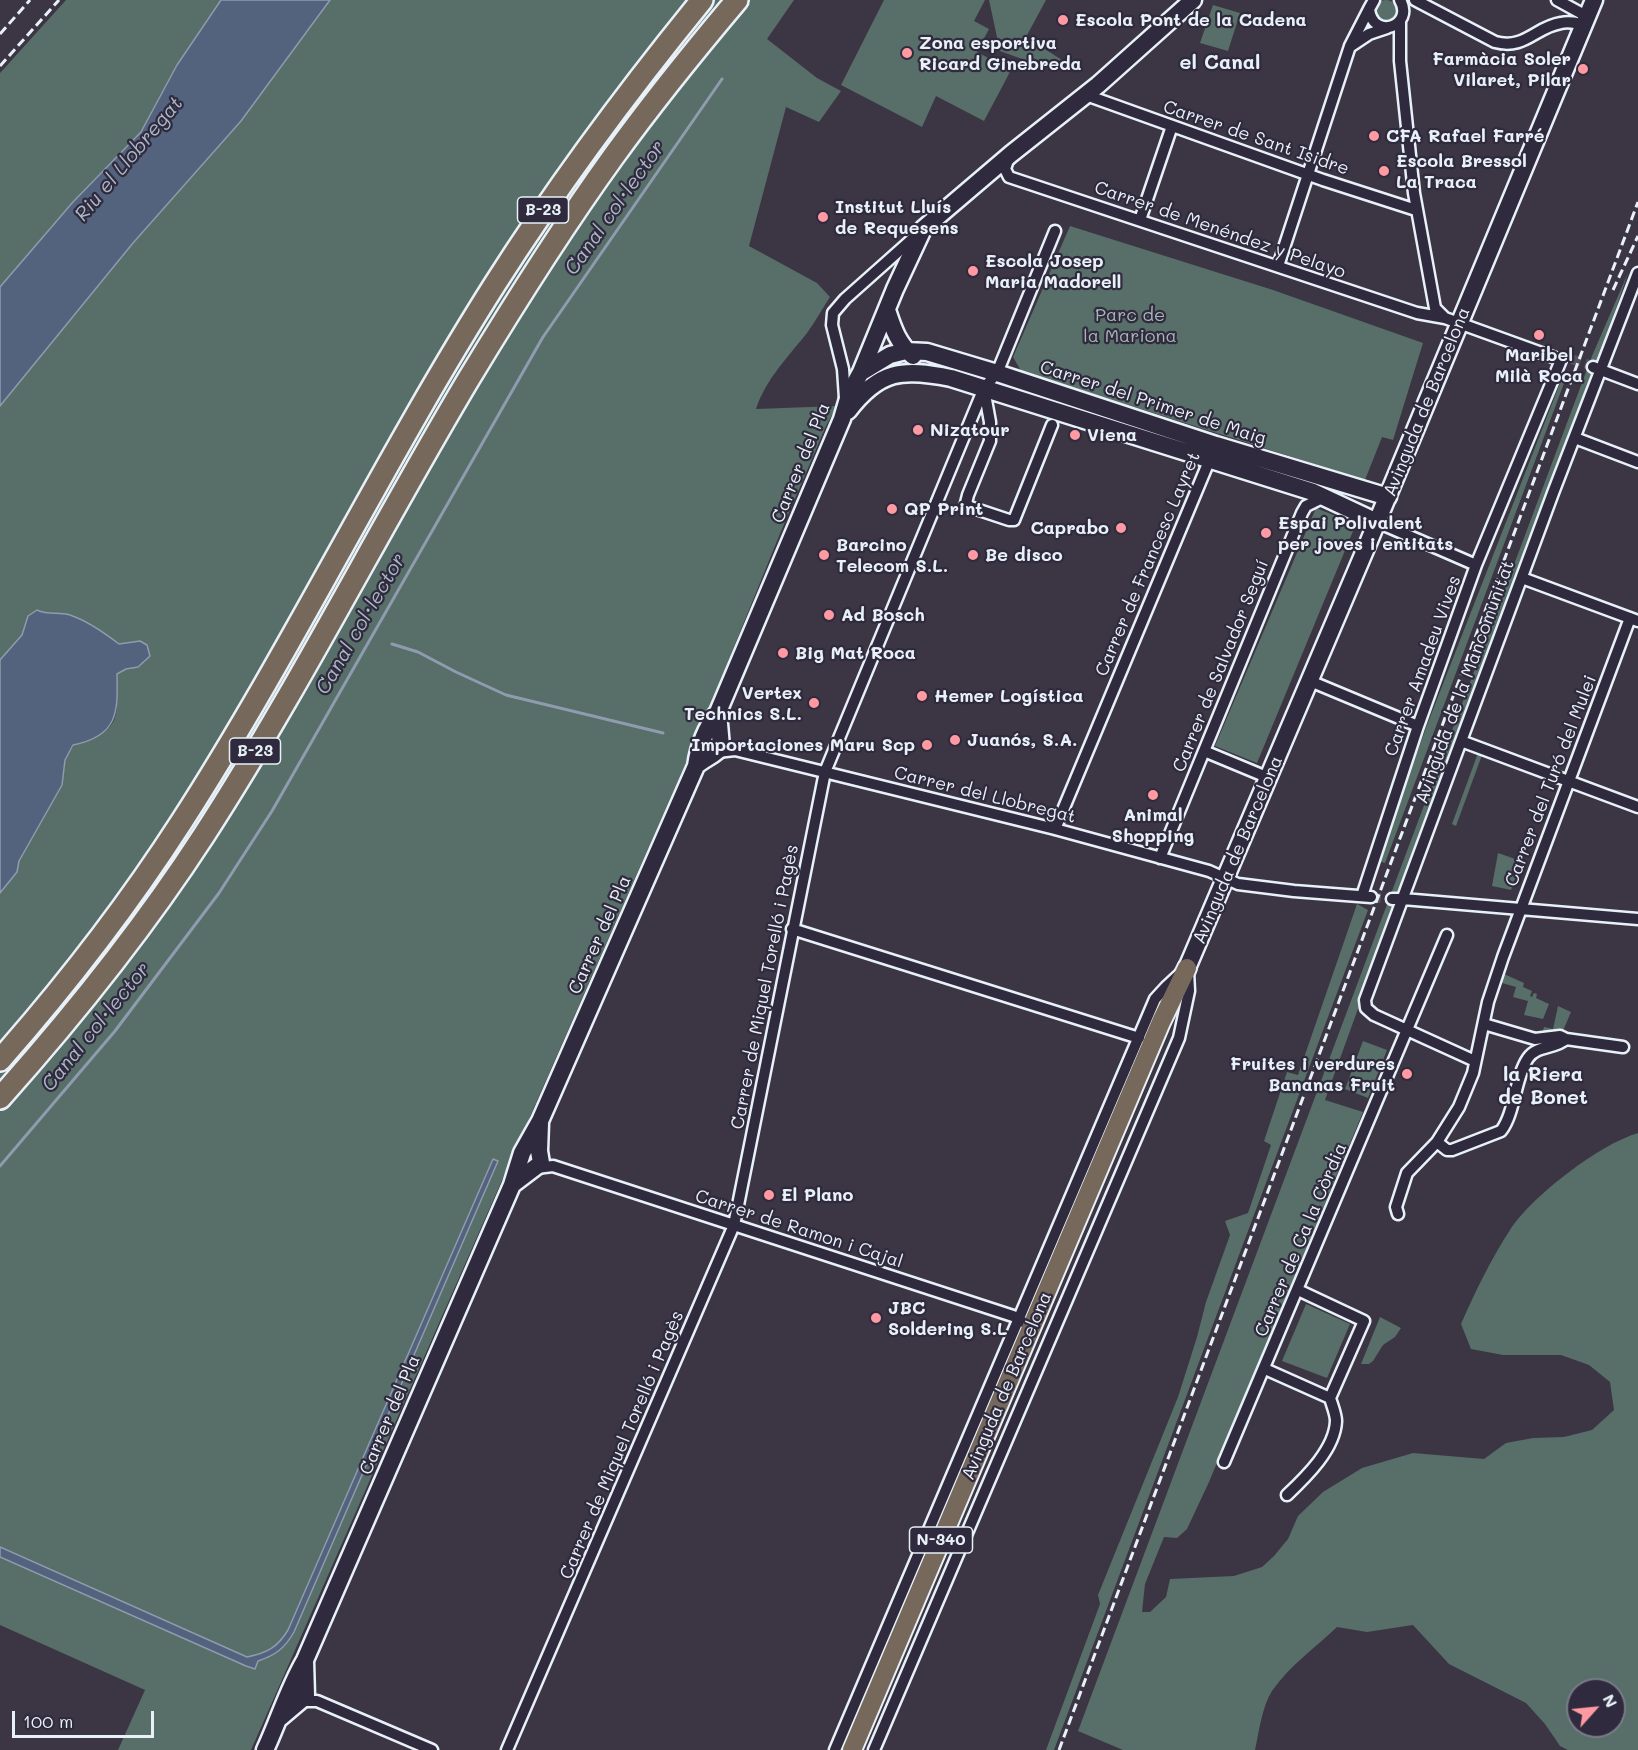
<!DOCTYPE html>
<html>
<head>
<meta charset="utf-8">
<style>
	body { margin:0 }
	#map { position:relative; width:1638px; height:1750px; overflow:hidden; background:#3c3544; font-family:Mali,sans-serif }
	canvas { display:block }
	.north { position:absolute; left:1566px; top:1678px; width:60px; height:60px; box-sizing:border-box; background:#2f2a3d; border:2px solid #797a88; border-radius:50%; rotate:63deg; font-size:16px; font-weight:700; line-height:24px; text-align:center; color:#e8f1f8 }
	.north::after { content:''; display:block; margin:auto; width:21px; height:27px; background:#ff9aa2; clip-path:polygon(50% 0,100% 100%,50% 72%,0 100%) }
	.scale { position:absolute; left:12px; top:1711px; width:142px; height:27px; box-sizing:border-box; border:3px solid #e8f1f8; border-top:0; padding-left:8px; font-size:18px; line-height:21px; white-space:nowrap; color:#e8f1f8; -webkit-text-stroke:4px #2f2a3d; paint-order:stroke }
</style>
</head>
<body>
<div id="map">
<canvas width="1638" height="1750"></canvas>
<div class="north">N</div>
<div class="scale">100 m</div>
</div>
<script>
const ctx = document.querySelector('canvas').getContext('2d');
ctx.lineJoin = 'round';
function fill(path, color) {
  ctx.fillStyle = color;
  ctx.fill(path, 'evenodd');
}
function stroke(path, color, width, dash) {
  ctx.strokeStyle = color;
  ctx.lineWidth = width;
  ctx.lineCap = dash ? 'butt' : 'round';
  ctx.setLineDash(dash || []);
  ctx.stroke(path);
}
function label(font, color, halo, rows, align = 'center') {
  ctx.font = font + ' Mali,sans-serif';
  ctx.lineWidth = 4.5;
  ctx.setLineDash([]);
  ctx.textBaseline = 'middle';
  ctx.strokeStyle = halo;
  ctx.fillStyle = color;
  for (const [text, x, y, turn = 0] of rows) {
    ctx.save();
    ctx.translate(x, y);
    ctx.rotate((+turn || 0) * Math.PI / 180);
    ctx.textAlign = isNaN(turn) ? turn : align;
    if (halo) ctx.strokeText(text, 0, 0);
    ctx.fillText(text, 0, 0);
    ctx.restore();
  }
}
fill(new Path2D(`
	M1375 11a11 11 0 1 1 22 0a11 11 0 1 1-22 0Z
	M 66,0 L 221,0 L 177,65 L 141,132 L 73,202 L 0,287 L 0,73 Z
	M 330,0 L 794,0 L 767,39 L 817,78 L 841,91 L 819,122 L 786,107 L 749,246 L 817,283 L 830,297 C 822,309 815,322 807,333 C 788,357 766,379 756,409 L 837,406 L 826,426 L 779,536 L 699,733 L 251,1750 L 118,1750 L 145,1690 L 0,1625 L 0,893 L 17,872 L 19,861 L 62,785 L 65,760 L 74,745 C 88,742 111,733 115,717 C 119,705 116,687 117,674 L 126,669 L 138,667 L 140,641 L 119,644 L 107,635 L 69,614 L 28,616 L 22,635 L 0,660 L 0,406 L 133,243 L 241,121 Z
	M 884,0 L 985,0 L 974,21 L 989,29 L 977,52 L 1011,70 L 984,121 L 936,96 L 922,127 L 841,85 Z
	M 989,0 L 1046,0 L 1026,37 L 1062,60 L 1055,71 L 1000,51 Z
	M 1213,5 L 1240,13 L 1228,51 L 1200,43 Z
	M 1070,226 L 1273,290 L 1423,343 L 1393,440 L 1382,437 L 1365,480 L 1021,371 L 1013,357 Z
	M 1628,273 L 1603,347 L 1401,890 L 1325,1100 L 1363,1112 L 1209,1482 L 1187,1529 L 1177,1538 L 1164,1537 L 1145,1584 L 1142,1612 L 1150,1612 L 1166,1597 L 1170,1579 L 1234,1576 L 1262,1567 L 1274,1556 L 1288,1539 L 1298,1516 L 1323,1492 L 1362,1468 L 1413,1453 L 1484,1459 L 1506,1443 L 1533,1438 L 1564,1437 L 1592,1430 L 1614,1410 L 1610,1382 L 1589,1365 L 1561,1355 L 1503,1355 L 1471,1349 L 1461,1324 C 1475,1292 1491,1259 1510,1230 C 1532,1196 1600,1144 1638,1133 L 1638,1750 L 1568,1750 L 1560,1746 L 1545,1724 L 1526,1703 L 1449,1664 L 1413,1625 L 1367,1632 L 1337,1627 C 1316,1647 1289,1666 1272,1691 C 1262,1707 1259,1731 1255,1750 L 1123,1750 L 1078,1731 L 1592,356 ZM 1578,1690 L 1614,1690 L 1614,1726 L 1578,1726 Z
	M 1569,370 L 1385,863 L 1378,861 L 1427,725 L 1564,373 Z
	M 1316,508 L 1356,524 L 1257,763 L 1215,746 Z
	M 1478,753 L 1482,755 L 1456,826 L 1452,824 Z
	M 1498,853 L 1521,861 L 1511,890 L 1492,886 Z
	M 1357,904 L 1368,910 L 1054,1750 L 1046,1750 L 1100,1604 L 1098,1595 L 1178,1397 L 1197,1337 L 1206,1302 L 1230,1235 L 1225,1221 L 1248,1213 L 1271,1145 L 1264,1141 L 1287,1072 L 1298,1075 Z
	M 1504,974 L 1524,983 L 1523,987 L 1532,991 L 1530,996 L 1532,997 L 1534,993 L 1537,994 L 1536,998 L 1549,1004 L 1543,1019 L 1524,1015 L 1528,1001 L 1513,997 L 1516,987 L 1502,983 Z
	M 1558,1006 L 1571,1012 L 1562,1033 L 1542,1034 L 1544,1027 L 1553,1029 Z
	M 1363,1041 L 1387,1050 L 1368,1098 L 1345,1089 Z
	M 1306,1304 L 1350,1324 L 1327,1378 L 1282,1361 Z
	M 1380,1317 L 1401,1328 L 1395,1337 L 1383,1345 L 1373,1361 L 1369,1364 L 1361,1364 Z`), '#586e68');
const water = new Path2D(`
	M 221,0 L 330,0 L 241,121 L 133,243 L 0,406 L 0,287 L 73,202 L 141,132 L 177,65 Z
	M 37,610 C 50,616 58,611 70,615 C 85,620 106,634 119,644 L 140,641 L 147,645 L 150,656 L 138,667 L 126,669 L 117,674 C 118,713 118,736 73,745 L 65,760 L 62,785 L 19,861 L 17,872 L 0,893 L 0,660 L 22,635 L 28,616 Z
	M 493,1159 L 498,1161 L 294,1632 C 285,1648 276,1655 258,1661 L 255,1669 L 246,1666 L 0,1557 L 0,1547 L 247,1657 C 267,1653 278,1647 288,1630 Z`);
fill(water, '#53627d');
stroke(water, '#8f9bae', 1.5);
stroke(new Path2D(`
	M 392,644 L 418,652 L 456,672 L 506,695 L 663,733
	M 0,1166 L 115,1031 L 219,893 L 272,811 L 543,337 L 722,79`), '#8f9bae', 3);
stroke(new Path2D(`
	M 1571,359 L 1593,366
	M 1371,897 L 1392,899`), '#56515f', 10, [10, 5]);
const street = new Path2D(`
	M 1374,0 L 1369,9 C 1373,41 1415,26 1400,0
	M 1415,0 L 1495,42 C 1525,50 1535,27 1561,23 C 1569,21 1577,23 1585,25
	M 1557,0 L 1588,17
	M 1400,21 L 1400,61 L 1414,193 L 1435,308 L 1445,318 L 1561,360
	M 1351,46 L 1369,34 L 1387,28
	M 1086,95 L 1323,180 L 1416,210
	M 1009,157 L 1005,169 L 1009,177 L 1417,313 L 1445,318
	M 1140,220 L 1172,126
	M 1278,266 L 1350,46 L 1369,9
	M 1593,367 L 1638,384
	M 984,389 L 990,422 L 990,441 L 968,495 L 966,503 L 970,507 L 1009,520 L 1014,520 L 1052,425
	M 845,398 L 843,369 L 832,325 L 833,313 L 845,299 L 918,234
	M 1575,438 L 1638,462
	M 1377,522 L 1476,565
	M 1522,578 L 1638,621
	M 1310,681 L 1418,726
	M 1461,741 L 1638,807
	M 1204,751 L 1269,778
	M 717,752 L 735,750 L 1055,829 L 1209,871 L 1238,884 L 1294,891 L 1371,897
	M 1055,829 L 1212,454
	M 1160,858 L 1302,513 L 1306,506 L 1324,497
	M 1362,896 L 1418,726 L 1476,565 L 1561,360
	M 1392,899 L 1403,899 L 1638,919
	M 792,929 L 1139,1038
	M 1484,1024 L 1535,1039 L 1560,1036 L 1566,1039 L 1623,1047
	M 1475,1061 L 1374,1015 L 1366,1008 L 1365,1000 L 1553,493 L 1638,273
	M 1437,1142 L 1447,1150 L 1452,1150 L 1501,1131 C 1515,1113 1515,1077 1528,1058 C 1537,1045 1555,1049 1566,1039
	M 536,1168 L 553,1166 L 1013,1316 L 1023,1322
	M 1398,1214 L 1396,1207 L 1407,1173 L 1437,1142 L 1459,1107 L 1473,1073 L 1488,1002 L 1503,957 L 1630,618
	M 1298,1290 L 1364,1321 L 1330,1398
	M 1265,1369 L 1330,1398
	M 1224,1462 L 1447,935
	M 1287,1495 C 1306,1477 1335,1449 1336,1421 C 1336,1414 1332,1405 1330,1398
	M 300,1701 L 317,1701 L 432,1750
	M 507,1750 L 734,1225 L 825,772 L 984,388 L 997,373 L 1055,231
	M 835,1750 L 1155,999 L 1166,987 L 1180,974
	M 874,1750 L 1179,1038 L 1189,991 L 1188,971`);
const secondary = new Path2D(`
	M 887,310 C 893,328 898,344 913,356
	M 862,372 L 890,355 L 906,351 L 927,352 L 997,373 L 1216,445 L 1388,497
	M 848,411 C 879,370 903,368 951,378 L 1313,492 L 1377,522
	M 696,766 C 703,759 717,754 721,747 L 718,712
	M 1187,968 L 1369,541 L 1594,0
	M 512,1185 L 541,1163 L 539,1151 L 540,1123
	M 280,1718 L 306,1696 L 305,1661
	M 265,1750 C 279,1720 288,1689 305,1660 L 512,1185 L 522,1153 L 540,1121 L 696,766 C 699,745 705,729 718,712 L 842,419 L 850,392 L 861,372 L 895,289 L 923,229 L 1011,154 L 1098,85 L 1193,0`);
const primary = new Path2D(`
	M 852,1750 L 1161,1022 L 1187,968`);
const highway = new Path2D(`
	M 0,1060 C 66,985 128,905 182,821 C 294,647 384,459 495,284 C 558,185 628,91 702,0
	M 0,1098 C 74,1015 143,929 204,835 C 299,688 378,531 468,380 C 514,304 561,229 613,157 C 652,103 694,51 737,0`);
stroke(street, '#e8f1f8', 15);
stroke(secondary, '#e8f1f8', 21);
stroke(primary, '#e8f1f8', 22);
stroke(highway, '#e8f1f8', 26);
stroke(street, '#2f2a3d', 10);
stroke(secondary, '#2f2a3d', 16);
stroke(primary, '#76695c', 18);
stroke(highway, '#76695c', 21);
stroke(new Path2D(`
	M 0,34 L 30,0
	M 0,66 L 59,0
	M 1613,290 L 1638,236
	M 1059,1750 L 1638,202`), '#e8f1f8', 3, [9, 4.5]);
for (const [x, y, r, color] of [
	[1063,20,6,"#ff9aa2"],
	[907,53,6,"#ff9aa2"],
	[1583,69,6,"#ff9aa2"],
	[1374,136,6,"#ff9aa2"],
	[1384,171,6,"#ff9aa2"],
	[823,217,6,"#ff9aa2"],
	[973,271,6,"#ff9aa2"],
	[1539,335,6,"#ff9aa2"],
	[918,430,6,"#ff9aa2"],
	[1075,435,6,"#ff9aa2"],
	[892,509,6,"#ff9aa2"],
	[1121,528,6,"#ff9aa2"],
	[1266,533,6,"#ff9aa2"],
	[824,555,6,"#ff9aa2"],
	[973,555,6,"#ff9aa2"],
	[829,615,6,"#ff9aa2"],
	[783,653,6,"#ff9aa2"],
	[922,696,6,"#ff9aa2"],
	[814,703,6,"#ff9aa2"],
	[955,740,6,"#ff9aa2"],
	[927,745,6,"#ff9aa2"],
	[1153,795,6,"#ff9aa2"],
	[1407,1074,6,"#ff9aa2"],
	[769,1195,6,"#ff9aa2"],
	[876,1318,6,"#ff9aa2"]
]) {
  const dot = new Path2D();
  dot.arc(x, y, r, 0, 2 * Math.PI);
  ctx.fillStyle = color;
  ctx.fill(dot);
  stroke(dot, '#2f2a3d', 2);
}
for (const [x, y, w] of [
	[543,210,51],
	[255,751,51],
	[941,1540,63]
]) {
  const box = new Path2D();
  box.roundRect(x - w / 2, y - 13, w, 26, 4.5);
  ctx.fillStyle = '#2f2a3d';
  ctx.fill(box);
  stroke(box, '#e8f1f8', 1.5);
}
label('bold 16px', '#e8f1f8', null, [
	["B-23",543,210],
	["B-23",255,751],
	["N-340",941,1540]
]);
label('bold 18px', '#e8f1f8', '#2f2a3d', [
	["Escola Pont de la Cadena",1075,20],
	["Zona esportiva",919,43],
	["Ricard Ginebreda",919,64],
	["Farmàcia Soler",1571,59,"right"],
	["Vilaret, Pilar",1571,80,"right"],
	["CFA Rafael Farré",1386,136],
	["Escola Bressol",1396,161],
	["La Traca",1396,182],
	["Institut Lluís",835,207],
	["de Requesens",835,228],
	["Escola Josep",985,261],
	["Maria Madorell",985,282],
	["Maribel",1539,355,"center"],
	["Milà Roca",1539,376,"center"],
	["Nizatour",930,430],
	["Viena",1087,435],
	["QP Print",904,509],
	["Espai Polivalent",1278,523],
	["per joves i entitats",1278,544],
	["Caprabo",1109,528,"right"],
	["Barcino",836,545],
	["Telecom S.L.",836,566],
	["Be disco",985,555],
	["Ad Bosch",841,615],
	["Big Mat Roca",795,653],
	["Vertex",802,693,"right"],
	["Technics S.L.",802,714,"right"],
	["Hemer Logística",934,696],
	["Juanós, S.A.",967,740],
	["Importaciones Maru Scp",915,745,"right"],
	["Animal",1153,815,"center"],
	["Shopping",1153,836,"center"],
	["Fruites i verdures",1395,1064,"right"],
	["Bananas Fruit",1395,1085,"right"],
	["El Plano",781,1195],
	["JBC",888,1308],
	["Soldering S.L",888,1329]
], 'left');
label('18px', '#e8f1f8', '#2f2a3d', [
	["Carrer de Sant Isidre",1256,138,19],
	["Carrer de Menéndez y Pelayo",1220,230,19],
	["Avinguda de Barcelona",1427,402,-68],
	["Carrer del Primer de Maig",1153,403,18],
	["Carrer del Pla",801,463,-68],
	["Carrer de Francesc Layret",1148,564,-67],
	["Carrer de Salvador Seguí",1221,666,-68],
	["Carrer Amadeu Vives",1423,666,-70],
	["Avinguda de la Mancomunitat",1465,682,-70],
	["Carrer del Turó del Mulei",1551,781,-69],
	["Carrer del Llobregat",985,795,14],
	["Avinguda de Barcelona",1238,850,-67],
	["Carrer del Pla",600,935,-66],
	["Carrer de Miquel Torelló i Pagès",765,987,-79],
	["Carrer de Ramon i Cajal",799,1229,18],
	["Carrer de Ca la Còrdia",1301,1240,-67],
	["Avinguda de Barcelona",1007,1386,-67],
	["Carrer del Pla",390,1415,-67],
	["Carrer de Miquel Torelló i Pagès",622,1445,-67]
]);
label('18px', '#a7b6b7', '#2f2a3d', [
	["Parc de",1130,315],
	["la Mariona",1130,336]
]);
label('bold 20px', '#e8f1f8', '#2f2a3d', [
	["el Canal",1220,63],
	["la Riera",1543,1075],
	["de Bonet",1543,1098]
]);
label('italic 20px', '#acb8c7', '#2f2a3d', [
	["Riu el Llobregat",129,159,-50],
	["Canal col·lector",615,208,-55],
	["Canal col·lector",361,624,-60],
	["Canal col·lector",96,1027,-51]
]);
</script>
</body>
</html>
